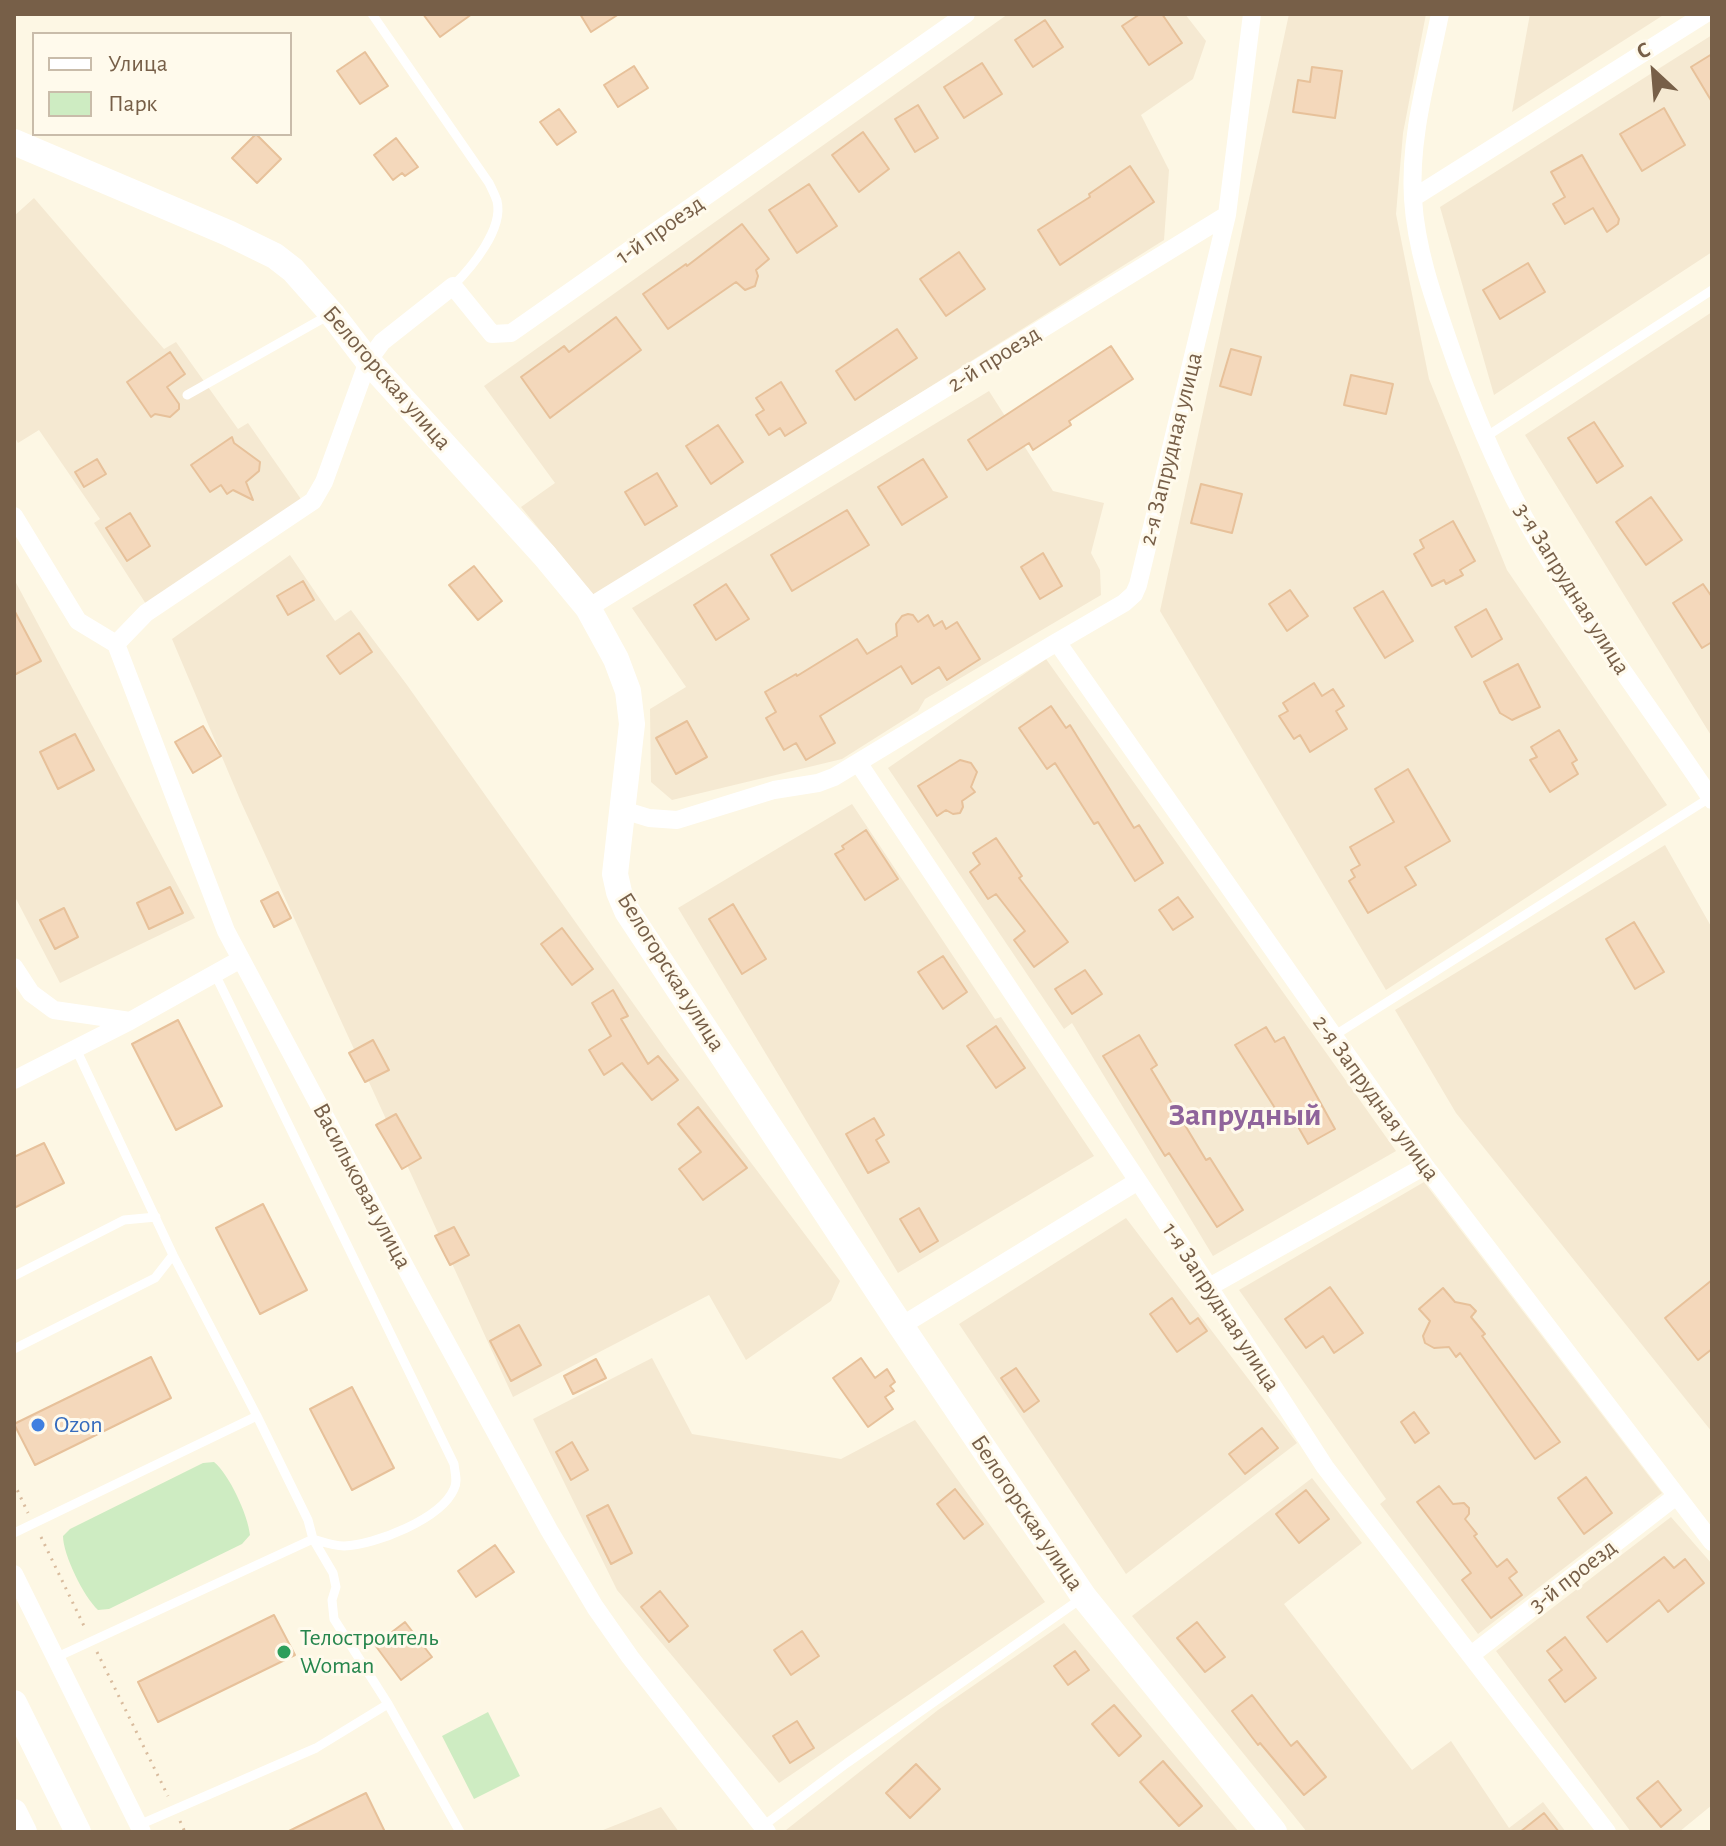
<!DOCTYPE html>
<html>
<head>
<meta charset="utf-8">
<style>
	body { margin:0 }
	#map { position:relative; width:1726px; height:1846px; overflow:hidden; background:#fdf7e4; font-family:"Alegreya Sans",sans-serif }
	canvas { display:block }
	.frame { position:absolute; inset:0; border:16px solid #775f48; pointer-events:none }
	.legend { position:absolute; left:32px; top:32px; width:260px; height:104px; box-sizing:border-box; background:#fffaec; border:2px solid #c9bcaa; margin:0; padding:10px 14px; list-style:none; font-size:24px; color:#775f48 }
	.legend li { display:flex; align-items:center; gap:16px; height:40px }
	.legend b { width:40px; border:2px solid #c9bcaa }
	.north { position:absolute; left:1614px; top:32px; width:80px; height:80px; -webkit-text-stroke:6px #fffaec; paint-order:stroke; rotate:334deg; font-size:22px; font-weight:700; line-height:32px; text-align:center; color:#775f48 }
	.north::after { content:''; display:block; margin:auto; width:28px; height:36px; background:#775f48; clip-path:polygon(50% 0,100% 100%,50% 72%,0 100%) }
</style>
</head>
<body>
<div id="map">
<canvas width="1726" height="1846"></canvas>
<div class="frame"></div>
<ul class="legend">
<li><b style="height:10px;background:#fff"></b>Улица</li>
<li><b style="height:22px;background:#ceecc2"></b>Парк</li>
</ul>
<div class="north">С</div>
</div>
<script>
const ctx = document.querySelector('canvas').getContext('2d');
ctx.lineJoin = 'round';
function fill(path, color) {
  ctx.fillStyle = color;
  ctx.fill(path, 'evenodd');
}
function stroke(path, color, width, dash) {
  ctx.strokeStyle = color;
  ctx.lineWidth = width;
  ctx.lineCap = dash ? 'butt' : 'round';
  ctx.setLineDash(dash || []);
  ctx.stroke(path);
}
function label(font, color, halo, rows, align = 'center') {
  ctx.font = font + ' "Alegreya Sans",sans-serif';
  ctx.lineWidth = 6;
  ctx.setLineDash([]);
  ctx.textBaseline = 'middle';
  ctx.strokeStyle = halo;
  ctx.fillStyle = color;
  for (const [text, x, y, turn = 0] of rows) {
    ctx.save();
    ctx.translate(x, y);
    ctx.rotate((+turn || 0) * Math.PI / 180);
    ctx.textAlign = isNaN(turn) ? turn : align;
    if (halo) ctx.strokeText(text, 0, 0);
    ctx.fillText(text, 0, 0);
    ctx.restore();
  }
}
fill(new Path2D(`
	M 1008,14 L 1185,14 L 1206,41 L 1193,79 L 1141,115 L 1169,170 L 1164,240 L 595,597 L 521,507 L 555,483 L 484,386 Z
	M 1289,14 L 1426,14 L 1403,133 L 1396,214 L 1429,379 L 1507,570 L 1667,805 L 1386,990 L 1160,611 Z
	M 1530,14 L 1665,14 L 1512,112 Z
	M 1712,35 L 1712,252 L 1494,395 L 1440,207 Z
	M 34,198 L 164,349 L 176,342 L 238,429 L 248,423 L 303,502 L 146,604 L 94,523 L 100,519 L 39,430 L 18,443 L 14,436 L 14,216 Z
	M 1712,312 L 1712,737 L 1525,435 Z
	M 989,391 L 1053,491 L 1104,503 L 1091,553 L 1100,570 L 1101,595 L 925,699 L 918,711 L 842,759 L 672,800 L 651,782 L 650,709 L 686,687 L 632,608 Z
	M 290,555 L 335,621 L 351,610 L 407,685 L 667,1051 L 840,1281 L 831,1301 L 746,1360 L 709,1295 L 513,1397 L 241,802 L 172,639 Z
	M 14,579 L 195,918 L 60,983 L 14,895 Z
	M 1046,659 L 1396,1151 L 1213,1256 L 1072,1023 L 1064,1029 L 888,768 Z
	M 852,804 L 995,1019 L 1001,1017 L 1094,1156 L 898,1273 L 678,908 Z
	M 1665,845 L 1712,928 L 1712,1432 L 1456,1113 L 1395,1010 Z
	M 1424,1182 L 1662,1493 L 1478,1634 L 1380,1504 L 1386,1499 L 1239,1290 Z
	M 1126,1218 L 1297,1443 L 1126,1574 L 959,1324 Z
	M 652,1358 L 692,1434 L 841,1459 L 915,1420 L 1045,1602 L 779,1783 L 617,1590 L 533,1419 Z
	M 1312,1478 L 1362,1543 L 1284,1604 L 1412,1770 L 1451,1741 L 1509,1828 L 1543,1802 L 1566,1832 L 1307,1832 L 1132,1616 Z
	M 1671,1517 L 1712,1564 L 1712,1805 L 1679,1832 L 1631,1832 L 1496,1651 Z
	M 1064,1623 L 1239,1832 L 786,1830 L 938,1710 Z
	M 661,1807 L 679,1832 L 598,1832 Z`), '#f5e9d2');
fill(new Path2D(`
	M 214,1462 C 229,1474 248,1515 250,1535 L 242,1544 L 109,1609 L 98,1610 C 84,1597 63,1555 63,1536 L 70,1529 L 203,1463 Z
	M 488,1712 L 520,1776 L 474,1799 L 442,1736 Z`), '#ceecc2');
const building = new Path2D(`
	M 423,14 L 472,14 L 440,37 Z
	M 580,14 L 619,14 L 591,32 Z
	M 1140,14 L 1162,14 L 1182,43 L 1149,65 L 1122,26 Z
	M 1045,20 L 1063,47 L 1033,67 L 1015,40 Z
	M 365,52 L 388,86 L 360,104 L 337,71 Z
	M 1712,54 L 1712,102 L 1691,67 Z
	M 982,63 L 1002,94 L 964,118 L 944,87 Z
	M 634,66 L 648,88 L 618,107 L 604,85 Z
	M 1312,67 L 1342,71 L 1335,118 L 1293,112 L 1298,80 L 1310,82 Z
	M 918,105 L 938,138 L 915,152 L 895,119 Z
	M 1664,108 L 1685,145 L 1642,171 L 1620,134 Z
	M 559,109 L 576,132 L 557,145 L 540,122 Z
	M 863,132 L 889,169 L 859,192 L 832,155 Z
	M 256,134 L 281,159 L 257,183 L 232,158 Z
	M 396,138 L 418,167 L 405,176 L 402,173 L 393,180 L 374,155 Z
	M 1582,155 L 1619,219 L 1618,224 L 1607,232 L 1593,208 L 1565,224 L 1553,204 L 1565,197 L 1551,172 Z
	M 1130,166 L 1154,202 L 1060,265 L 1038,230 L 1090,197 L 1089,194 Z
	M 809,184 L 837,226 L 797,253 L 769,210 Z
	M 742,224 L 769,259 L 756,270 L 758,276 L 755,286 L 745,290 L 736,282 L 668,329 L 643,294 L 686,264 L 687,266 Z
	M 959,252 L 985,289 L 946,316 L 920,279 Z
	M 1528,263 L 1545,292 L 1500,319 L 1483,290 Z
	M 616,317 L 641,350 L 550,418 L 521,377 L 564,346 L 569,352 Z
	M 897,329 L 917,358 L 855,400 L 836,371 Z
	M 1111,346 L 1133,379 L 1069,421 L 1071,425 L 1033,450 L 1029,443 L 987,470 L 968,440 Z
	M 1231,349 L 1261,357 L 1251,395 L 1220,386 Z
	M 170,352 L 185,374 L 167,387 L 179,404 L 179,409 L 170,417 L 155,414 L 151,417 L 127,382 Z
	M 1351,375 L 1393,384 L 1386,414 L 1344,405 Z
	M 781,382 L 806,423 L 785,436 L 780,428 L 769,435 L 756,415 L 764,410 L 756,398 Z
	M 1594,422 L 1623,466 L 1597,483 L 1568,438 Z
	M 718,425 L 743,462 L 711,484 L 686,446 Z
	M 232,437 L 234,443 L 260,462 L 259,471 L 246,482 L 253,500 L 233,490 L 227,494 L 221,485 L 210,492 L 191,465 Z
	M 97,459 L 106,474 L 84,487 L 75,472 Z
	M 923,459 L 947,497 L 902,525 L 878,487 Z
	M 657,473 L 677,506 L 645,525 L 625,492 Z
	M 1201,484 L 1242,494 L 1232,533 L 1191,523 Z
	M 1651,497 L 1682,540 L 1646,565 L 1616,522 Z
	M 847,510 L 869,545 L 792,591 L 771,555 Z
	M 130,513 L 150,546 L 127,561 L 106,528 Z
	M 1453,521 L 1475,561 L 1460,570 L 1463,575 L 1446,584 L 1444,580 L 1432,586 L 1414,554 L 1424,548 L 1420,540 Z
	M 1043,553 L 1062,586 L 1040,599 L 1021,567 Z
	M 474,566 L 502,601 L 478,620 L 449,585 Z
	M 303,581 L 314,600 L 288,615 L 277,596 Z
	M 726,584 L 749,619 L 716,640 L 694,605 Z
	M 1703,584 L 1712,597 L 1712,642 L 1702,648 L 1673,603 Z
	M 1290,590 L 1308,616 L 1287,631 L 1269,604 Z
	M 1383,591 L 1413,641 L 1385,658 L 1354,608 Z
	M 1486,609 L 1502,639 L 1472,657 L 1455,627 Z
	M 14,610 L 41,661 L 14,675 Z
	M 908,614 L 913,615 L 918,622 L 928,615 L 934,626 L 942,621 L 946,629 L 957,622 L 980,659 L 947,680 L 939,667 L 912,684 L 901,666 L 820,716 L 835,743 L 806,760 L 796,743 L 784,750 L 766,718 L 776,712 L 765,692 L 796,674 L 797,676 L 857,639 L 867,654 L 897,636 L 896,624 L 902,616 Z
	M 359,633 L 372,652 L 340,674 L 327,656 Z
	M 1518,664 L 1540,707 L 1512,720 L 1500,713 L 1484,682 Z
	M 1314,683 L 1322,696 L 1333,689 L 1344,706 L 1336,711 L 1347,729 L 1310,752 L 1300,735 L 1294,739 L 1279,716 L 1288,711 L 1283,703 Z
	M 1051,706 L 1066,728 L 1070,725 L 1134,828 L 1139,825 L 1163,863 L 1135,881 L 1098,822 L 1094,824 L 1055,763 L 1047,769 L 1019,728 Z
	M 687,721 L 707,757 L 676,774 L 656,738 Z
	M 203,726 L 221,756 L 193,773 L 175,742 Z
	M 1559,730 L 1577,760 L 1572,763 L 1578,774 L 1550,792 L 1530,760 L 1537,757 L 1531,747 Z
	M 75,734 L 94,770 L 58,789 L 40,752 Z
	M 960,760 L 971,763 L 977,772 L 971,787 L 975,792 L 962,801 L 963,807 L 960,813 L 953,814 L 946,810 L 937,816 L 918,786 Z
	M 1408,769 L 1450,841 L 1405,867 L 1416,885 L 1368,913 L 1349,881 L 1355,877 L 1351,870 L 1360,865 L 1350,847 L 1394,822 L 1375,789 Z
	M 866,830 L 898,879 L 865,900 L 835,854 L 844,849 L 842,846 Z
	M 996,838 L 1022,876 L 1019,878 L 1068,942 L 1034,967 L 1014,940 L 1025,931 L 996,894 L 988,899 L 970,872 L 980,864 L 973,853 Z
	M 170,887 L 183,913 L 149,929 L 137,903 Z
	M 278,892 L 291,918 L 274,927 L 261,901 Z
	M 1178,897 L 1193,917 L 1173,930 L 1159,910 Z
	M 733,904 L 766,959 L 742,974 L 709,919 Z
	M 64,908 L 78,937 L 55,949 L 40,920 Z
	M 1634,922 L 1664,972 L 1635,989 L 1606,939 Z
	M 562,928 L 593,969 L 572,985 L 541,944 Z
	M 943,956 L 967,992 L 943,1009 L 918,972 Z
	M 1085,970 L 1102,994 L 1072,1014 L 1055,989 Z
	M 613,990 L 628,1016 L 621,1019 L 648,1064 L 658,1056 L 678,1080 L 652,1100 L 622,1063 L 604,1075 L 589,1050 L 611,1036 L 592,1003 Z
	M 178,1020 L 222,1106 L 176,1130 L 132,1044 Z
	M 996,1026 L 1025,1068 L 996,1088 L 967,1046 Z
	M 1266,1027 L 1275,1042 L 1284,1037 L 1335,1129 L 1308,1144 L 1289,1111 L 1280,1116 L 1235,1045 Z
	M 1139,1035 L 1157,1065 L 1151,1069 L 1206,1160 L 1210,1158 L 1243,1210 L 1217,1227 L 1169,1153 L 1165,1156 L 1103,1056 Z
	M 373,1040 L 389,1070 L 365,1082 L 349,1053 Z
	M 698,1107 L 747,1168 L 703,1200 L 679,1169 L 701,1152 L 678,1124 Z
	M 396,1114 L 421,1158 L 402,1169 L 376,1125 Z
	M 874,1118 L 884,1135 L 876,1140 L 889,1162 L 868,1173 L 846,1134 Z
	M 44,1143 L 64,1183 L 14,1208 L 14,1157 Z
	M 263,1204 L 307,1290 L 260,1314 L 216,1228 Z
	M 919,1208 L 938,1241 L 920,1252 L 900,1219 Z
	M 454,1227 L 469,1255 L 450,1265 L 435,1236 Z
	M 1712,1280 L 1712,1349 L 1698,1360 L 1665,1318 Z
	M 1330,1287 L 1363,1333 L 1334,1353 L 1323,1336 L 1306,1348 L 1285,1319 Z
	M 1443,1288 L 1455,1302 L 1470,1305 L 1476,1311 L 1471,1317 L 1485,1334 L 1482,1336 L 1560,1442 L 1535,1459 L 1460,1353 L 1456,1357 L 1449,1347 L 1434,1348 L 1425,1343 L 1423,1336 L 1430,1321 L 1419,1309 Z
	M 1172,1298 L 1190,1324 L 1198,1318 L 1207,1331 L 1177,1352 L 1150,1314 Z
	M 519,1325 L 541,1365 L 511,1381 L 490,1341 Z
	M 151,1357 L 171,1398 L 35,1465 L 14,1424 Z
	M 861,1358 L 875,1378 L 887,1369 L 895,1382 L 890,1386 L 894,1391 L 885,1397 L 893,1409 L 868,1427 L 833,1378 Z
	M 596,1359 L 606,1378 L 573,1394 L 564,1376 Z
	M 1016,1368 L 1039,1401 L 1024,1412 L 1001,1378 Z
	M 352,1387 L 394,1468 L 352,1490 L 310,1409 Z
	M 1414,1412 L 1429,1433 L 1415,1443 L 1401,1422 Z
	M 1262,1428 L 1278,1448 L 1245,1474 L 1229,1454 Z
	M 572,1442 L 588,1470 L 571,1480 L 556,1452 Z
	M 1586,1477 L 1612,1513 L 1584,1534 L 1558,1498 Z
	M 1439,1486 L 1453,1504 L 1464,1503 L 1469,1508 L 1469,1514 L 1465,1519 L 1477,1534 L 1474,1536 L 1497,1567 L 1507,1559 L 1517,1572 L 1509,1578 L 1522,1595 L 1491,1618 L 1462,1580 L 1471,1573 L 1417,1502 Z
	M 955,1489 L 983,1524 L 964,1539 L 937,1504 Z
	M 1306,1490 L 1329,1519 L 1299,1543 L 1276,1514 Z
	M 608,1505 L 632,1553 L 611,1564 L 587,1516 Z
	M 495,1545 L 514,1572 L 476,1597 L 458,1571 Z
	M 1664,1557 L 1674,1568 L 1685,1559 L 1704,1583 L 1668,1612 L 1659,1600 L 1607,1642 L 1587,1617 Z
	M 660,1591 L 688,1626 L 669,1642 L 641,1607 Z
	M 274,1615 L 295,1655 L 158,1722 L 138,1682 Z
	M 405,1622 L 432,1657 L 401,1680 L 375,1645 Z
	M 1197,1622 L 1225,1657 L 1205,1672 L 1177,1638 Z
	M 802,1631 L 819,1656 L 791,1675 L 774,1650 Z
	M 1565,1637 L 1596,1678 L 1565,1702 L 1549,1680 L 1562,1670 L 1547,1651 Z
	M 1075,1651 L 1089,1670 L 1068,1685 L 1054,1666 Z
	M 1252,1695 L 1291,1746 L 1297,1741 L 1326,1777 L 1304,1795 L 1260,1743 L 1258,1745 L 1232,1711 Z
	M 1114,1705 L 1141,1736 L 1119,1756 L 1092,1724 Z
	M 797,1721 L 814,1748 L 790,1763 L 773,1736 Z
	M 1163,1761 L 1202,1806 L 1179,1826 L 1140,1782 Z
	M 916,1764 L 940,1789 L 910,1818 L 886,1793 Z
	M 1658,1781 L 1681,1810 L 1661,1827 L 1637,1798 Z
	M 366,1793 L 385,1832 L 287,1832 Z
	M 1544,1813 L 1559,1832 L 1520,1832 Z`);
fill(building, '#f4d8bb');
stroke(building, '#e7c19a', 2);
stroke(new Path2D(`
	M 14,1483 L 28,1513
	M 41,1537 L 85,1628
	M 97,1652 L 168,1796
	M 180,1821 L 185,1832`), '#d9bc9e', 3, [2, 6]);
stroke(new Path2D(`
	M 372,14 L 489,183 C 492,189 495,195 497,201 C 504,229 471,268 453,286
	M 187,395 L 329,315
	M 1484,438 L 1712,290
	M 1332,1037 L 1711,797
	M 76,1049 L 173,1255 L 257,1416 L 308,1520 L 313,1539 L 333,1573 L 336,1587 L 332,1600 L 334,1619 L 388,1704 L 460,1832
	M 14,1276 L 124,1220 L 156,1217
	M 14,1349 L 155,1278 L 173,1255
	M 14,1533 L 257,1416
	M 55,1658 L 313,1539 C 323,1542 333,1546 344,1546 C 375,1545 441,1519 454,1489 C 458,1482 455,1473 454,1464 L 215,974
	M 139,1825 L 316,1748 L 388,1704
	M 763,1826 L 847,1763 L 1082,1598`), '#fff', 9);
stroke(new Path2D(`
	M 1440,14 C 1428,74 1409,137 1413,199 C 1416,248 1432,294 1448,340 C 1469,401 1493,460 1524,517 C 1579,616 1650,706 1712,800
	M 1413,198 L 1705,14
	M 14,516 L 78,621 L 116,644 L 226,931 L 416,1287 L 549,1530 L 595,1607 L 630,1657 L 767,1832
	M 588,608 L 1227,215 L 1252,14
	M 1057,642 L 1124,603 L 1134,594 L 1138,585 L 1227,215
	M 116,644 L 146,613 L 313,501 L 324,482 L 368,361 L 382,342 L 453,286 L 492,334 L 511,333 L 966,14
	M 859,764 L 1209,1287 L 1325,1467 L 1607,1832
	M 623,810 L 649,818 L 677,820 L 774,790 L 818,783 L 834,777 L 1057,642 L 1425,1166 L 1712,1542
	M 14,967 L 31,993 L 54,1010 L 130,1021
	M 14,1080 L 130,1021 L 241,959
	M 1209,1287 L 1425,1166
	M 901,1326 L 1138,1181
	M 14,1574 L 142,1832
	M 1471,1655 L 1675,1497`), '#fff', 18);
stroke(new Path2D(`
	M 14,142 L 228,233 L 275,256 L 293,270 L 332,314 L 368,361 L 545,556 L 588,608 L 616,659 L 628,691 L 632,724 L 615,874 L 619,892 L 627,911 L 901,1326 L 1084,1597 L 1274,1832
	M 14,1703 L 78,1832
	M 14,1812 L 24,1832`), '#fff', 26);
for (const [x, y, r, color] of [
	[38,1425,8,"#3f7fe0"],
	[284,1652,8,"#2e9e5b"]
]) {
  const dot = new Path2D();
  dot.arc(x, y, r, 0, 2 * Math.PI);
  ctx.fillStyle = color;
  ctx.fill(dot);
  stroke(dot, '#fffaec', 3);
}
label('24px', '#775f48', '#fffaec', [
	["1-й проезд",660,230,-35],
	["2-й проезд",994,359,-32],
	["Белогорская улица",387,378,49],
	["2-я Запрудная улица",1171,449,-76],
	["3-я Запрудная улица",1572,589,58],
	["Белогорская улица",671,972,58],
	["2-я Запрудная улица",1376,1098,54],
	["Васильковая улица",362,1186,62],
	["1-я Запрудная улица",1221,1307,57],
	["Белогорская улица",1027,1513,56],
	["3-й проезд",1573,1576,-38]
]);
label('24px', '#366cbe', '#fffaec', [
	["Ozon",54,1425]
], 'left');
label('24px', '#27864d', '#fffaec', [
	["Телостроитель",300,1638],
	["Woman",300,1666]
], 'left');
label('bold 32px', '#8f649b', '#fffaec', [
	["Запрудный",1245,1115]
]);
</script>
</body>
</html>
